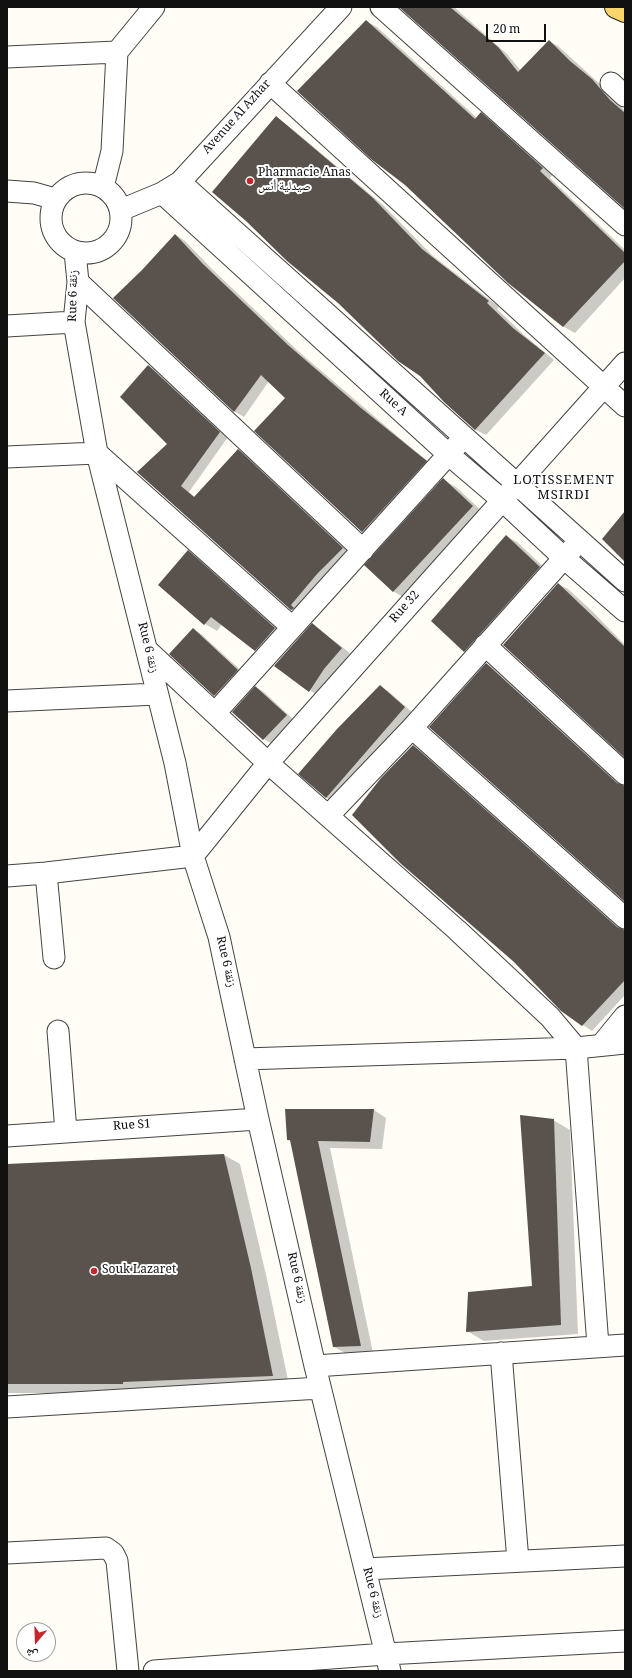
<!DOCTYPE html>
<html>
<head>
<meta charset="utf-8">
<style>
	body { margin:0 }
	#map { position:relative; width:632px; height:1678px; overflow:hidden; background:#fffdf5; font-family:Georgia,"Noto Naskh Arabic",serif }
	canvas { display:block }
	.frame { position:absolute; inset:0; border:8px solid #111; pointer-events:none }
	.north { position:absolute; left:16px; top:1622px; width:40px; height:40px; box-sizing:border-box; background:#fff; border:1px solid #a0a0a0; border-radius:50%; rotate:199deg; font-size:11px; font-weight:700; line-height:16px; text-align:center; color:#111 }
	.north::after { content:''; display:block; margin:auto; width:14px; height:18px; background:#c4262e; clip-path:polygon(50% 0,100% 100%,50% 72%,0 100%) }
	.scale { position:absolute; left:486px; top:24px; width:60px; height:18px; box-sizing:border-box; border:2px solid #111; border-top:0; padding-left:5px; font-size:12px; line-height:14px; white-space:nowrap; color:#111; -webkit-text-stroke:3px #fff; paint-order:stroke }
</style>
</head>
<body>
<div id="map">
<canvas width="632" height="1678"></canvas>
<div class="frame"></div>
<div class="north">ش</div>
<div class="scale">20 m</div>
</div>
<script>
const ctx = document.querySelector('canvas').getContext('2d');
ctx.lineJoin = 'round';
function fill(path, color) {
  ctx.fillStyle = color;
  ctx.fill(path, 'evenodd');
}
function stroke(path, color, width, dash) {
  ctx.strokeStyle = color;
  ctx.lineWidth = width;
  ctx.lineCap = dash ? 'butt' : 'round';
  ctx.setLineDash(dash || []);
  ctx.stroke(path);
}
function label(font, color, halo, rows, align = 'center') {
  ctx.font = font + ' Georgia,"Noto Naskh Arabic",serif';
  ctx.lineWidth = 4;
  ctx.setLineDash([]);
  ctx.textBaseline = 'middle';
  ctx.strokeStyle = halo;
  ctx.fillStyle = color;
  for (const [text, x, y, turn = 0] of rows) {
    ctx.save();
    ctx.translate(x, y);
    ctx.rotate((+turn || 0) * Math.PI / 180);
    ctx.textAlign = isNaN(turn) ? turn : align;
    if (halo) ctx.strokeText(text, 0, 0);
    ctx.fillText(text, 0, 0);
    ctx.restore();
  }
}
fill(new Path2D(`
	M 399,7 L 454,7 L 507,54 L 521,71 L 549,41 L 558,46 L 601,85 L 625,111 L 625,208 Z
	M 366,21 L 377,27 L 477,118 L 481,114 L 492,120 L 553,174 L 550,178 L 625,250 L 625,278 L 575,333 L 564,327 L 508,282 Z
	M 276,118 L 286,124 L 383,205 L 433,256 L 499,307 L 497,309 L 524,335 L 554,360 L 486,435 L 476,430 L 445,402 Z
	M 176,235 L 185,241 L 213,270 L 298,351 L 416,452 L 435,467 L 372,537 L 362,532 L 256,431 L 286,398 L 269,381 L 244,417 L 234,411 L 143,271 Z
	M 149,366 L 157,371 L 228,437 L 189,492 L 195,497 L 238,450 L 247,455 L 351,553 L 301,615 L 292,610 L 138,472 L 169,444 Z
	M 443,480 L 456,487 L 485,514 L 406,599 L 393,591 Z
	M 506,536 L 517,542 L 550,573 L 475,657 L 464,651 Z
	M 188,552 L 200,559 L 287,636 L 267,657 L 222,624 L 217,631 L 205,624 Z
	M 558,584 L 568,589 L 592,611 L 625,645 L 625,756 Z
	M 312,624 L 350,653 L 318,696 L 275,665 Z
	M 193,629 L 201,634 L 246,675 L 223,700 L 215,695 L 170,654 Z
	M 487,664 L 496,669 L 625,787 L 625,901 Z
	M 380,686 L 388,691 L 413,713 L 335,803 L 327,798 L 300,774 Z
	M 256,687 L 264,692 L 294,720 L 272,744 L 264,739 L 234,712 Z
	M 413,746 L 422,751 L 625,931 L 625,995 L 592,1031 L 561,1010 Z
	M 374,1110 L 386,1118 L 382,1149 L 330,1148 L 373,1353 L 347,1354 L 334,1347 L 291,1142 L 288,1140 Z
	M 553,1120 L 570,1130 L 578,1334 L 484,1341 L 467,1331 L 533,1287 Z
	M 224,1155 L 240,1164 L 267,1279 L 289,1385 L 139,1393 L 7,1393 L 7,1165 Z`), '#0003');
fill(new Path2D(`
	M 399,7 L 450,7 L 498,47 L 518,72 L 549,40 L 570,61 L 592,79 L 610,100 L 625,113 L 625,209 Z
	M 366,20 L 475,119 L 481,112 L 543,168 L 540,171 L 625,253 L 625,261 L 563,327 L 508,283 L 405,185 L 371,159 L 297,91 Z
	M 276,116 L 373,198 L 422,249 L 489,301 L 487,303 L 513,328 L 545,353 L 475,430 L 444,402 L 420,376 L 398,361 L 338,303 L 287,261 L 246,221 L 212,192 Z
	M 175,234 L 203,264 L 288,345 L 361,408 L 427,461 L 362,532 L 254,431 L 285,398 L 261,375 L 234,412 L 113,298 L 142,270 Z
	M 148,365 L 220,432 L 181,486 L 194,497 L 238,449 L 343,548 L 317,574 L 291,605 L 294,608 L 291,610 L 137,472 L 167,444 L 120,397 Z
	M 443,478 L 473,506 L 393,592 L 364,565 Z
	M 625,511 L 625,562 L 602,539 Z
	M 506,535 L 540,567 L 464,652 L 431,621 Z
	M 188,550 L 275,628 L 255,651 L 211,617 L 204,625 L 158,585 Z
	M 558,583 L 625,647 L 625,758 L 503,645 Z
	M 312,623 L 342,648 L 324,669 L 309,692 L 274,666 Z
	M 193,628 L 238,670 L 214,696 L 169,654 Z
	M 486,663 L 617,783 L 625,786 L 625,902 L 429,727 Z
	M 380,685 L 405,707 L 326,798 L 298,774 L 337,729 Z
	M 255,686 L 287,715 L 263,740 L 232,712 Z
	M 413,745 L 617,927 L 625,930 L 625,980 L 582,1026 L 561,1011 L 514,962 L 400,863 L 352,815 L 381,778 Z
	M 285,1109 L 374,1109 L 370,1142 L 318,1141 L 361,1346 L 333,1347 L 290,1140 L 287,1140 Z
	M 520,1115 L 554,1119 L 561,1325 L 466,1332 L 468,1292 L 532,1286 Z
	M 224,1154 L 251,1268 L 273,1376 L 123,1382 L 123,1384 L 7,1384 L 7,1164 Z`), '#5a524d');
const minor = new Path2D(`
	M 381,7 L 625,225
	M 7,57 L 117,52
	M 270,83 L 625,406
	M 611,83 L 625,96
	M 180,182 L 625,581
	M51 218a35 35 0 1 1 70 0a35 35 0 1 1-70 0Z
	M 103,187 L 112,151 L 117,52 L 154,7
	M 7,191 L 34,193 L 55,199
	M 162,193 L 448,454 L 502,500 L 564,558 L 625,611
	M 121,210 L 162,193 L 180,182 L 341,7
	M 75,252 L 78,282 L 74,322 L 97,453 L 175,763 L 193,856 L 219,937 L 258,1119 L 315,1366 L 390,1671
	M 78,282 L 363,550
	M 7,326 L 74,322
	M 7,457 L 97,453 L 292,627
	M 485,645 L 625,774
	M 148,651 L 268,763 L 457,930 L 550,1017 L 576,1048 L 598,1346
	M 7,701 L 157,694
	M 215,713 L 457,445
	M 412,728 L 625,918
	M 328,816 L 412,728 L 573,548
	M 46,873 L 54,958
	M 7,876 L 46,873 L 193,856 L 268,763 L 625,363
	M 58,1031 L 66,1132
	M 602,1044 L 625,1016
	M 245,1059 L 576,1048 L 625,1043
	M 7,1136 L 258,1119
	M 501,1353 L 518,1561
	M 315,1366 L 625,1345
	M 7,1407 L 320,1388
	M 7,1553 L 106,1548 L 113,1553 L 117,1561 L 128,1671
	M 365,1569 L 625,1556
	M 154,1671 L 386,1654 L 625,1641`);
const major = new Path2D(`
	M 616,7 L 625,11`);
stroke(minor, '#444', 23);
stroke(major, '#222', 24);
stroke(minor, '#fff', 21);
stroke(major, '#f9d66b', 22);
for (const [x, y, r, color] of [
	[250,181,4,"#c4262e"],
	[94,1271,4,"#c4262e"]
]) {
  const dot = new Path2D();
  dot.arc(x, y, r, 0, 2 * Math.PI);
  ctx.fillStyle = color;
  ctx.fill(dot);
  stroke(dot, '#fff', 1.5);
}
label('12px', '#111', '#fff', [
	["Avenue Al Azhar",238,118,-48],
	["Rue 6 زنقة",75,296,-89],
	["Rue A",392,404,42],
	["Rue 32",406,608,-48],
	["Rue 6 زنقة",146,648,76],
	["Rue 6 زنقة",224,962,77],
	["Rue S1",132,1127,-4],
	["Rue 6 زنقة",295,1278,77],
	["Rue 6 زنقة",371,1593,76]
]);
label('12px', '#111', '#fff', [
	["Pharmacie Anas",258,174],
	["صيدلية أنس",258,188],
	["Souk Lazaret",102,1271]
], 'left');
ctx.letterSpacing = '1px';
label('13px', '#111', '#fff', [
	["LOTISSEMENT",564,482],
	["MSIRDI",564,497]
]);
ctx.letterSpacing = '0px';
</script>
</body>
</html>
